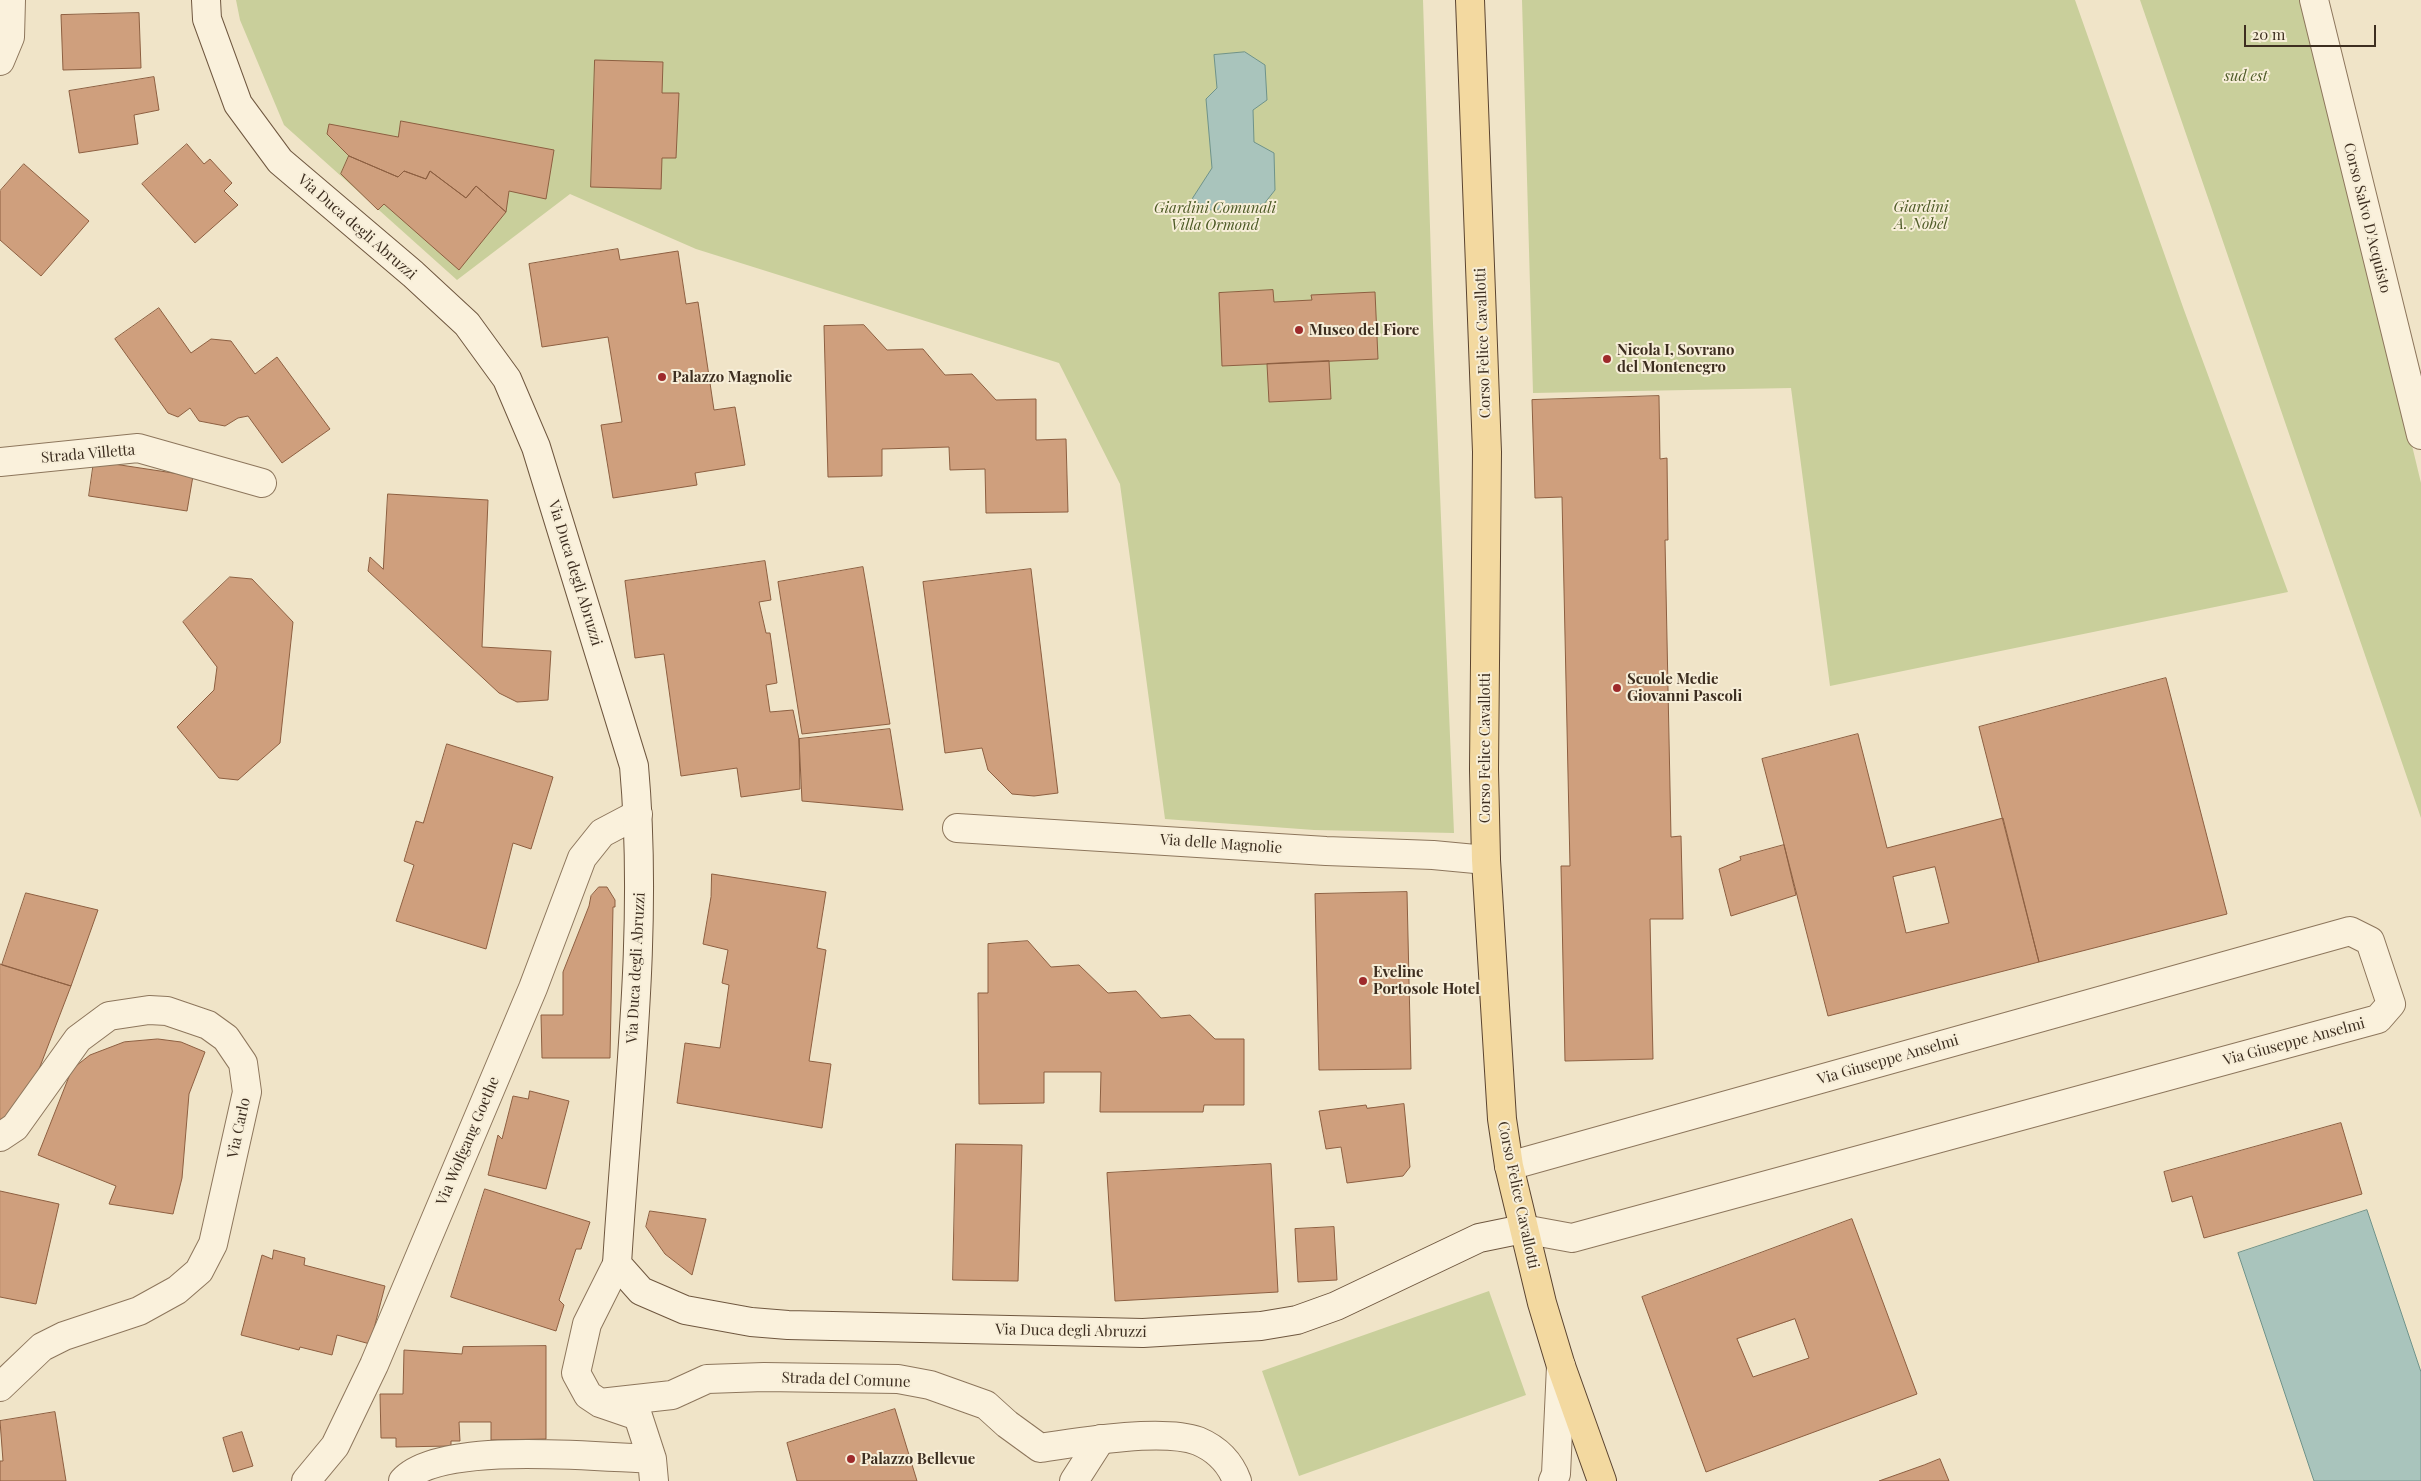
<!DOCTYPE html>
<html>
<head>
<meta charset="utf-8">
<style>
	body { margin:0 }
	#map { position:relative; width:2421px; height:1481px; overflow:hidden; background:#f0e4c8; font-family:"Playfair Display",serif }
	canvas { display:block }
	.scale { position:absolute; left:2244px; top:25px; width:132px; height:22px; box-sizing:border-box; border:2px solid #3d2e20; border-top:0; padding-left:6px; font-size:15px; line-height:18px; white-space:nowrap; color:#3d2e20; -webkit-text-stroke:4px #f7eed8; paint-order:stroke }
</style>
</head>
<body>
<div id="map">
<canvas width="2421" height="1481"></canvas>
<div class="scale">20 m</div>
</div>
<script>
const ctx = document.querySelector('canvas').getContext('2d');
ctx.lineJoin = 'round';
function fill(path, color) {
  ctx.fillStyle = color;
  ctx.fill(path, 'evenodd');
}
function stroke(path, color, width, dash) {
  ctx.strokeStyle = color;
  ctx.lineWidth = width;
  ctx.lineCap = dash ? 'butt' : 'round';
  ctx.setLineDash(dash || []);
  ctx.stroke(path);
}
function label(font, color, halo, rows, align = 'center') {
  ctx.font = font + ' "Playfair Display",serif';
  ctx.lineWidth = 4;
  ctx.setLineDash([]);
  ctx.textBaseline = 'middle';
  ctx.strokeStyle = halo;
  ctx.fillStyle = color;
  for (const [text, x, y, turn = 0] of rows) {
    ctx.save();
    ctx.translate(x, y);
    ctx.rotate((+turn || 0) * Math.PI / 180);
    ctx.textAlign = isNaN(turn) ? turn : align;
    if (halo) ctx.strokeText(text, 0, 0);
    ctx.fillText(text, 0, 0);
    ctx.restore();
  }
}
fill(new Path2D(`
	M 236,0 L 1423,0 L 1433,324 L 1454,833 L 1314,830 L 1165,819 L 1120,484 L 1059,363 L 696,249 L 570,194 L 457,280 L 284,125 L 240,20 Z
	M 1522,0 L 2075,0 L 2184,310 L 2288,592 L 1830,686 L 1791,388 L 1533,393 Z
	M 2140,0 L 2305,0 L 2421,483 L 2421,818 Z
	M 1489,1291 L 1526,1395 L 1299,1476 L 1262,1371 Z`), '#c9cf9b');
const water = new Path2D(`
	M 1245,52 L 1265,65 L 1267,100 L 1253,110 L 1254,142 L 1274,153 L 1275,190 L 1264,204 L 1210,210 L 1192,199 L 1212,168 L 1206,99 L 1217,88 L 1214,55 Z
	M 2367,1210 L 2421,1372 L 2421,1481 L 2314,1481 L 2238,1253 Z`);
fill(water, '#a9c4bc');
stroke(water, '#6f938a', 1);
const building = new Path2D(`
	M 139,13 L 141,68 L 63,70 L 61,15 Z
	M 595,60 L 663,62 L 662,93 L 679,93 L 676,158 L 662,158 L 661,189 L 591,187 Z
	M 154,77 L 159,110 L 134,115 L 138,144 L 79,153 L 69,91 Z
	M 401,121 L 554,150 L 546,199 L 509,191 L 506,212 L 476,186 L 466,198 L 430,171 L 426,179 L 404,171 L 398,177 L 349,156 L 327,134 L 329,124 L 398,137 Z
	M 187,144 L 204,164 L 210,159 L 232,183 L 224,191 L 238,205 L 195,243 L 142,184 Z
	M 349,156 L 398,177 L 404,171 L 426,179 L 430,171 L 466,198 L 476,186 L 506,212 L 459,270 L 384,204 L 378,210 L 341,174 Z
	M 24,164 L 89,221 L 41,276 L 0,240 L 0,191 Z
	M 618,249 L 620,260 L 678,251 L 686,304 L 698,302 L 714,410 L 735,407 L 745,465 L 695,473 L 697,485 L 613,498 L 601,425 L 622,422 L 608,337 L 542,347 L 529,264 Z
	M 1273,290 L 1274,302 L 1312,300 L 1311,295 L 1375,292 L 1378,359 L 1222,366 L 1219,293 Z
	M 159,308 L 191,353 L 211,339 L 231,341 L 255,374 L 277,357 L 330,429 L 282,463 L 248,416 L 238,418 L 225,426 L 199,421 L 190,408 L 178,417 L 168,413 L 115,339 Z
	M 864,325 L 887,350 L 923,349 L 945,375 L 972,374 L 996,400 L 1036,399 L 1036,440 L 1066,439 L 1068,512 L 986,513 L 985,469 L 950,470 L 949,447 L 882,449 L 882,476 L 828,477 L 824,326 Z
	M 1329,361 L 1331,399 L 1269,402 L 1267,364 Z
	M 1659,396 L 1660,459 L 1667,458 L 1668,540 L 1665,540 L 1671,837 L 1681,836 L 1683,919 L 1650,919 L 1653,1059 L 1565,1061 L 1561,866 L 1570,866 L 1562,497 L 1535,498 L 1532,400 Z
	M 94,461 L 193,476 L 187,511 L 89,496 Z
	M 388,494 L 488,500 L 482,647 L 551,651 L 548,700 L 517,702 L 499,693 L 368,571 L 370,557 L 383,569 Z
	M 765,561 L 771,600 L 759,602 L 766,633 L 770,633 L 777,683 L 766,685 L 770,712 L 793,710 L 799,739 L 800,789 L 741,797 L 737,768 L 681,776 L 664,654 L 635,658 L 625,581 Z
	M 863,567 L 890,724 L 802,734 L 778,582 Z
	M 1031,569 L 1058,793 L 1034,796 L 1012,794 L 988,770 L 982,748 L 945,753 L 923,582 Z
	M 230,577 L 252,579 L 293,622 L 280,743 L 238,780 L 219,778 L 177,727 L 214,690 L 217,667 L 183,622 Z
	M 2166,678 L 2227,914 L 2039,962 L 1979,727 Z
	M 890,729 L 903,810 L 802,801 L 799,739 Z
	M 1858,734 L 1887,848 L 2003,818 L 2039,962 L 1828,1016 L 1762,759 ZM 1935,867 L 1949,923 L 1906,933 L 1893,877 Z
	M 447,744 L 553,777 L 531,849 L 513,843 L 486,949 L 396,921 L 414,865 L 404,861 L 416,821 L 423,823 Z
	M 1784,845 L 1796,895 L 1731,916 L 1719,869 L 1741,860 L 1740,857 Z
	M 712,874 L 826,892 L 817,948 L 826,950 L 809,1061 L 831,1064 L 822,1128 L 677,1103 L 685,1043 L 720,1048 L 729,985 L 722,983 L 728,950 L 703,944 L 711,897 Z
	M 599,887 L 607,887 L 615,900 L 615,907 L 613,907 L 610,1058 L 542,1058 L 541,1015 L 563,1015 L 563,972 L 589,906 L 591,896 Z
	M 1407,892 L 1411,1069 L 1319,1070 L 1315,894 Z
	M 26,893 L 98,910 L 71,986 L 2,965 Z
	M 1028,941 L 1051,967 L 1079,965 L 1108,993 L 1136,991 L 1161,1018 L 1190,1015 L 1215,1039 L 1244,1039 L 1244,1105 L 1204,1105 L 1203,1112 L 1100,1112 L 1101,1072 L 1044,1072 L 1044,1103 L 979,1104 L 978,993 L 988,993 L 988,944 Z
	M 0,964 L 71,986 L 36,1077 L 12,1114 L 0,1122 Z
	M 158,1039 L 181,1042 L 205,1052 L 189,1094 L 182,1178 L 173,1214 L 109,1204 L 116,1186 L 38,1155 L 72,1069 L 90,1055 L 124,1042 Z
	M 530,1091 L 569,1101 L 546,1189 L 488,1175 L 498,1135 L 502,1139 L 513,1096 L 528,1099 Z
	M 1404,1104 L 1410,1167 L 1403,1176 L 1347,1183 L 1341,1147 L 1326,1149 L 1319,1111 L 1366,1105 L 1367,1108 Z
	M 2341,1123 L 2362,1194 L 2204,1238 L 2192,1196 L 2172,1202 L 2164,1172 Z
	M 956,1144 L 1022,1145 L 1018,1281 L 953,1280 Z
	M 1271,1164 L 1278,1292 L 1115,1301 L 1107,1173 Z
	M 485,1189 L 590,1222 L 581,1249 L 576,1249 L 559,1300 L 564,1305 L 556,1331 L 451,1297 Z
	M 0,1191 L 59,1204 L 36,1304 L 0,1297 Z
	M 650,1211 L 706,1219 L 692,1275 L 665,1254 L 646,1227 Z
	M 1852,1219 L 1917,1394 L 1706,1472 L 1642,1297 ZM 1795,1319 L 1809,1358 L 1753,1377 L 1737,1339 Z
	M 1334,1227 L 1337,1280 L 1298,1282 L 1295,1229 Z
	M 274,1250 L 305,1258 L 304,1265 L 385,1286 L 370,1344 L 337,1335 L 332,1355 L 300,1347 L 299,1350 L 241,1335 L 262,1255 L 272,1259 Z
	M 546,1346 L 546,1439 L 491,1440 L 491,1422 L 459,1422 L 460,1441 L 451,1441 L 451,1446 L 396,1447 L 396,1438 L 381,1438 L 380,1394 L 403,1394 L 404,1350 L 462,1354 L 463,1347 Z
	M 895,1409 L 917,1481 L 797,1481 L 787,1443 Z
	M 55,1412 L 66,1481 L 0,1481 L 0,1461 L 3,1461 L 0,1421 Z
	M 242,1432 L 253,1466 L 233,1472 L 223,1438 Z
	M 1940,1459 L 1949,1481 L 1879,1481 L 1924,1465 Z`);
fill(building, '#cf9f7d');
stroke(building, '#8d5f41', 1);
const lane = new Path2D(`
	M 1074,1481 L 1101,1439`);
const street = new Path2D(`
	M 2314,0 L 2421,435
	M 0,61 L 10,37 L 11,0
	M 0,462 L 138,448 L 262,483
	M 957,828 L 1326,851 L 1433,855 L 1486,860
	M 0,1137 L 15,1127 L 78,1039 L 109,1016 L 149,1010 L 167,1011 L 208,1025 L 226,1038 L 243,1063 L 247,1092 L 213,1244 L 199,1271 L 177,1290 L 139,1311 L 64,1336 L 42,1347 L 0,1387
	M 1509,1166 L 2350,931 L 2370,941 L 2391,1004 L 2378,1019 L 1572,1238 L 1523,1229
	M 617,1264 L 587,1324 L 576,1373 L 588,1395 L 600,1403 L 638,1416 L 652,1459 L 654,1481
	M 600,1403 L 672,1395 L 707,1379 L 764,1377 L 898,1379 L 930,1385 L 986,1405 L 1007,1424 L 1040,1448 C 1079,1442 1162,1428 1198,1441 C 1217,1449 1230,1462 1237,1481
	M 306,1481 L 335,1446 L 374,1365 L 533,988 L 582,858 L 602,833 L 638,814
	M 403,1481 C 439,1440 598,1457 652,1459
	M 1553,1481 L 1556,1474 L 1561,1366`);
const secondary = new Path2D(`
	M 206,0 L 207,19 L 238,104 L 280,161 L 413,274 L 467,324 L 507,379 L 536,447 L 634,766 C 649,931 627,1099 617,1264 L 641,1291 L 685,1310 L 751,1322 L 788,1325 L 1143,1333 L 1261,1326 L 1297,1320 L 1336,1306 L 1479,1238 L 1523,1229`);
const primary = new Path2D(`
	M 1470,0 L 1487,452 L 1484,769 L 1486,860 L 1502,1119 L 1509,1166 L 1542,1303 L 1561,1366 L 1602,1481`);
stroke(lane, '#8d765c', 30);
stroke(street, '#8d765c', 30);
stroke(secondary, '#6f573f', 30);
stroke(primary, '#5b4430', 30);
stroke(lane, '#faf1dc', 28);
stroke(street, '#faf1dc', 28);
stroke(secondary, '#faf1dc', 28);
stroke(primary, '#f3d9a0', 28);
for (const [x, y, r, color] of [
	[1299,330,5,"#9e2a2b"],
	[1607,359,5,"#9e2a2b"],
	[662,377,5,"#9e2a2b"],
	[1617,688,5,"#9e2a2b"],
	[1363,981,5,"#9e2a2b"],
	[851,1459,5,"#9e2a2b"]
]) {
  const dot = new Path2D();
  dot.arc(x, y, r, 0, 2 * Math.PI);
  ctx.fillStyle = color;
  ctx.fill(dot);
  stroke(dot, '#f7eed8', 2);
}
label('italic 15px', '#4d5a26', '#f7eed8', [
	["sud est",2246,76],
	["Giardini",1921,207],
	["A. Nobel",1921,224],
	["Giardini Comunali",1215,208],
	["Villa Ormond",1215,225]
]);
label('15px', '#3d2e20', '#f7eed8', [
	["Corso Salvo D'Acquisto",2367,218,76],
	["Via Duca degli Abruzzi",357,227,41],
	["Corso Felice Cavallotti",1483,343,-92],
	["Strada Villetta",88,454,-5],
	["Via Duca degli Abruzzi",575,573,73],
	["Corso Felice Cavallotti",1485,748,-90],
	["Via delle Magnolie",1221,844,4],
	["Via Duca degli Abruzzi",636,968,-87],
	["Via Giuseppe Anselmi",2294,1042,-15],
	["Via Giuseppe Anselmi",1888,1060,-16],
	["Via Carlo",239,1128,-78],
	["Via Wolfgang Goethe",468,1141,-67],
	["Corso Felice Cavallotti",1518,1195,78],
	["Via Duca degli Abruzzi",1071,1331,1],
	["Strada del Comune",846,1380,2]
]);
label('bold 15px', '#3d2e20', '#f7eed8', [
	["Museo del Fiore",1309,330],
	["Nicola I, Sovrano",1617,350],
	["del Montenegro",1617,367],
	["Palazzo Magnolie",672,377],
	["Scuole Medie",1627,679],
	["Giovanni Pascoli",1627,696],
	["Eveline",1373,972],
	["Portosole Hotel",1373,989],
	["Palazzo Bellevue",861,1459]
], 'left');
</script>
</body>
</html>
